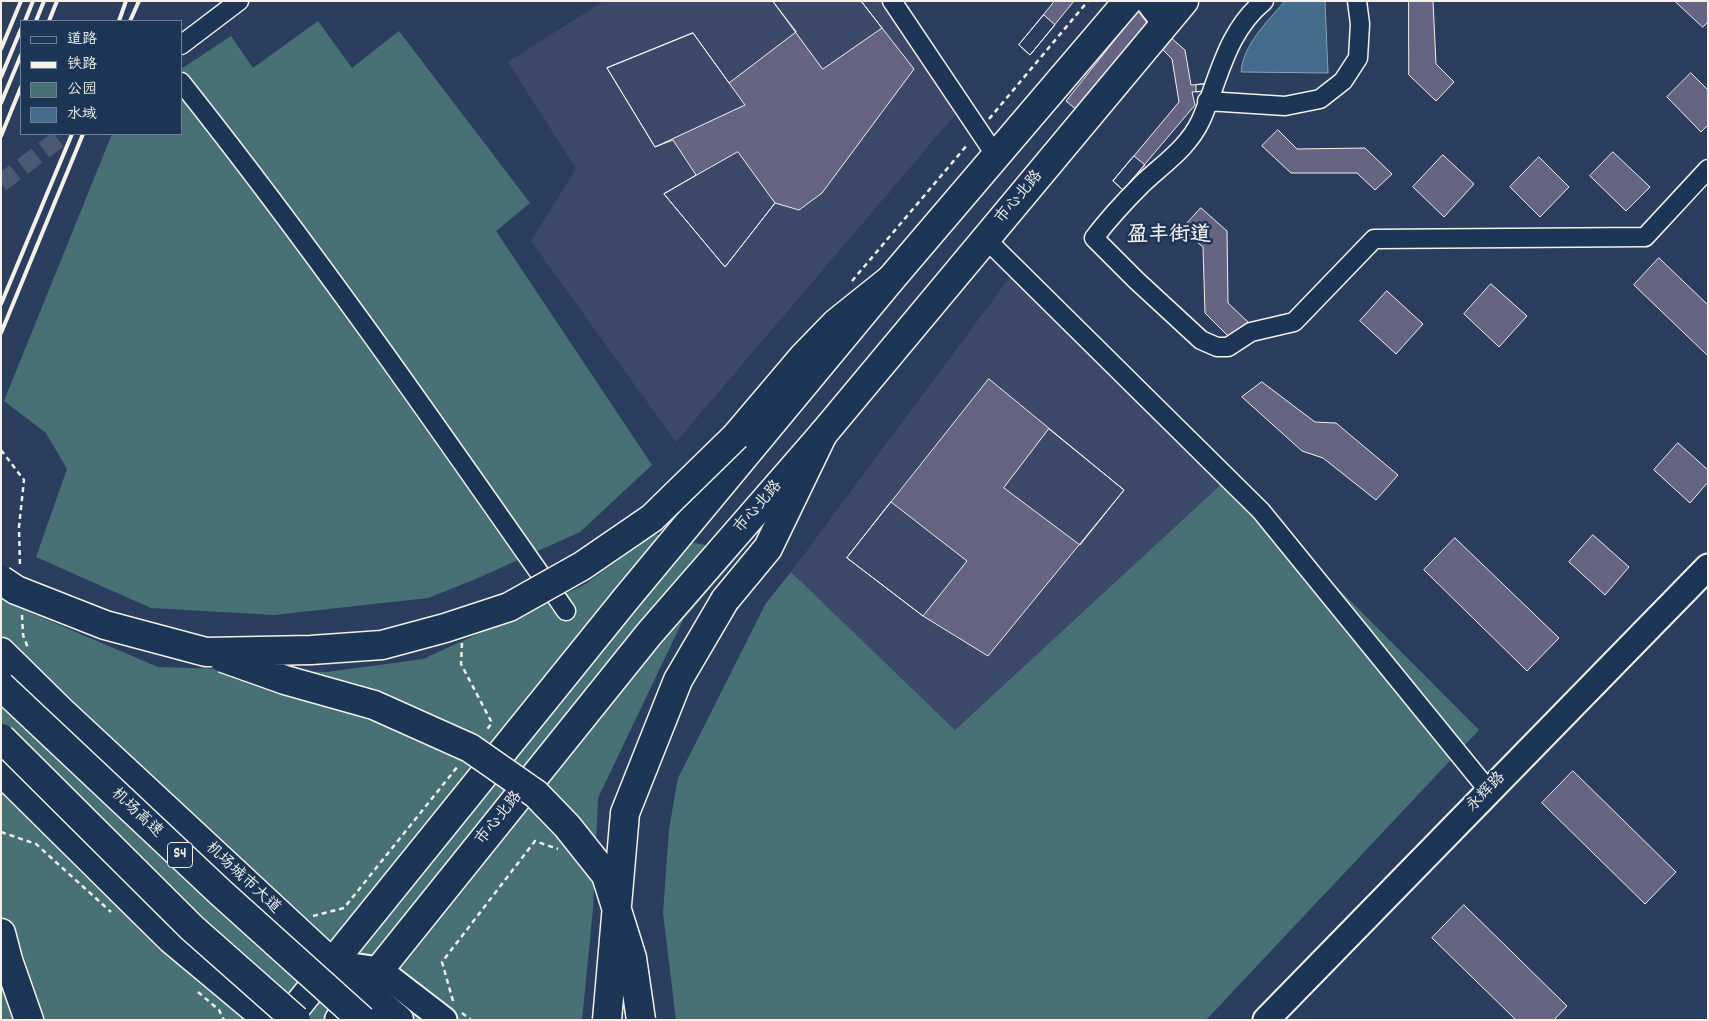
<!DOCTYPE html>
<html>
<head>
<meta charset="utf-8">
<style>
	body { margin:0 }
	#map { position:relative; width:1709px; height:1021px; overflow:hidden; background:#2c3e60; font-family:Dekko,"LXGW WenKai TC",sans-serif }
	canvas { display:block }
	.frame { position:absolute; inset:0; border:2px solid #f4f1e8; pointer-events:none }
	.legend { position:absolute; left:20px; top:20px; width:162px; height:115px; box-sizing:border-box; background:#1d3557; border:1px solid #738091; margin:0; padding:6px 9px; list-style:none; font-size:15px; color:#f4f1e8 }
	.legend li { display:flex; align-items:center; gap:10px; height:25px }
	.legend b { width:25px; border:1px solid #738091 }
</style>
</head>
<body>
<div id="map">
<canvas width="1709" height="1021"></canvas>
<div class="frame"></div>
<ul class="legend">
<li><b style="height:6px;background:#1d3557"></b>道路</li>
<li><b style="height:6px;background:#f4f1e8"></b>铁路</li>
<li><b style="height:14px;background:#487176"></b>公园</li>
<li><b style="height:14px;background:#446c8c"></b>水域</li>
</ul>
</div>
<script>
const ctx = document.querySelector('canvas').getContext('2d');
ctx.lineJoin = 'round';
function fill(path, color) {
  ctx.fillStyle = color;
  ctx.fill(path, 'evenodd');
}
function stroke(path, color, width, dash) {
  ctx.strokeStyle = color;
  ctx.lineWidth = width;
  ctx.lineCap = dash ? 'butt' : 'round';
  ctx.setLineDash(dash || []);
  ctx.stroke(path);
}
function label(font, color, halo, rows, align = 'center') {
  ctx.font = font + ' Dekko,"LXGW WenKai TC",sans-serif';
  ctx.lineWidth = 5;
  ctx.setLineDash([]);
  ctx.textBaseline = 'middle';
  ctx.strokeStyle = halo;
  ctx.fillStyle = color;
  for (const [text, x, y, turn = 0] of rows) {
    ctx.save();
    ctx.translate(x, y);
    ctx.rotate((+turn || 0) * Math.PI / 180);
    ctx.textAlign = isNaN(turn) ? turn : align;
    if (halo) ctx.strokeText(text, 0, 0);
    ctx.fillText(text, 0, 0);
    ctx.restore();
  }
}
fill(new Path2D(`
	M 604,1 L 889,1 L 960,109 L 676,442 L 531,241 L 576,169 L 508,62 Z
	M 1010,277 L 1228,478 L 955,730 L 791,572 Z`), '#3d496a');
fill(new Path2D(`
	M 318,21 L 352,68 L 399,31 L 530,203 L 496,231 L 652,465 L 580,532 L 476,579 L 428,598 L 274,615 L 151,608 L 36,557 L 67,469 L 46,433 L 4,401 L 112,134 L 181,134 L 181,69 L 231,36 L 253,68 Z
	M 1228,478 L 1479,730 L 1206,1020 L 676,1020 L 663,913 L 669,829 L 678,778 L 766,603 L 791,572 L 955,730 Z
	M 654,534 L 741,553 L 683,620 L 598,798 L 593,909 L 582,1020 L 1,1020 L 1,597 L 10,604 L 158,667 L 327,672 L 423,659 L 584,585 Z`), '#487176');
const water = new Path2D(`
	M 1325,1 L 1328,73 L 1241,72 C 1243,45 1267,22 1284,2 Z`);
fill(water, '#446c8c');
stroke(water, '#8aa1b1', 1);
const building = new Path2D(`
	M 773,1 L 861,1 L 914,69 L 822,193 L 799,210 L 775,203 L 725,267 L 664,194 L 696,175 L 673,140 L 655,147 L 607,68 L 693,33 L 729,83 L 796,32 Z
	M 773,1 L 861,1 L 882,28 L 823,69 Z
	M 1055,1 L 1074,1 L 1030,55 L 1019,45 Z
	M 1107,1 L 1129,1 L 1139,10 L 1145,1 L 1199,1 L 1170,37 L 1185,50 L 1191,85 L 1204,84 L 1204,91 L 1192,92 L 1195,105 L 1123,190 L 1113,181 L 1179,102 L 1172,59 L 1161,48 L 1097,127 L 1066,101 L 1130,21 Z
	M 1409,1 L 1433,1 L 1436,64 L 1454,82 L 1436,101 L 1409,75 Z
	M 1675,1 L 1708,1 L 1708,22 L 1703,27 Z
	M 1044,15 L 1055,25 L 1030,55 L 1019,45 Z
	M 693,33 L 745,105 L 655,147 L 607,68 Z
	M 1691,73 L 1708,90 L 1708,125 L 1701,132 L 1667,97 Z
	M 1204,84 L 1204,91 L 1196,92 L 1196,85 Z
	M 1278,130 L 1297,149 L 1365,148 L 1392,174 L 1375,190 L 1357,173 L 1291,173 L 1262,146 Z
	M 738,152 L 775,203 L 725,267 L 664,194 Z
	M 1613,152 L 1650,187 L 1626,211 L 1590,176 Z
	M 1443,155 L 1474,184 L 1444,217 L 1413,187 Z
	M 1134,156 L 1145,165 L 1123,190 L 1113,181 Z
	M 1539,157 L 1569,187 L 1540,217 L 1510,187 Z
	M 1201,208 L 1227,231 L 1228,303 L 1248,322 L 1231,339 L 1205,313 L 1203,247 L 1182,229 Z
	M 1659,258 L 1708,305 L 1708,356 L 1634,285 Z
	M 1491,284 L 1527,316 L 1499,347 L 1464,314 Z
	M 1387,291 L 1423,324 L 1396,354 L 1360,321 Z
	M 989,379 L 1124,490 L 988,656 L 923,616 L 847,558 Z
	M 1262,382 L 1315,422 L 1336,423 L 1398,475 L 1376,500 L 1323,458 L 1302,451 L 1242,397 Z
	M 1049,429 L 1124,490 L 1080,545 L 1004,488 Z
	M 1678,443 L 1708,470 L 1708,482 L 1690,503 L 1654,470 Z
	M 891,502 L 967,561 L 923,616 L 847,558 Z
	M 1593,535 L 1629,567 L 1605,595 L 1569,562 Z
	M 1455,538 L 1559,638 L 1527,671 L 1424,570 Z
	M 1573,771 L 1676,872 L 1645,904 L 1542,803 Z
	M 1464,905 L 1567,1006 L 1554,1020 L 1516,1020 L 1432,938 Z`);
fill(building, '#666483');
stroke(building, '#f4f1e8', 1);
stroke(new Path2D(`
	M 1,183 L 65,134`), '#4a5974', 18, [18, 9]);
const street = new Path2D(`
	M 892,1 L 996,156
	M 1264,1 C 1226,32 1219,79 1201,120 C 1188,148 1163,164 1142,184 C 1125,201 1109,218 1094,238 L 1136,280 L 1201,340 L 1217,347 L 1228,347 L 1251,332 L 1294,322 L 1374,239 L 1645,237 L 1708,169
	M 181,45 L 239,1
	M 181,82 C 317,253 441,432 566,611
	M 1207,101 L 1285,106 L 1320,99 L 1343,81 L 1358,58 L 1360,24 L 1357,1
	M 995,248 L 1261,511 L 1489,791`);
const secondary = new Path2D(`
	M 1148,1 L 1165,23
	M 332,963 L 379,970 L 444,1020
	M 1266,1020 L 1708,567`);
const primary = new Path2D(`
	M 1,652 L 61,711 L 332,963 L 399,1020
	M 1,771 L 171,939 L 268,1020
	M 286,1020 L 625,600 L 891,279 L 1128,1
	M 339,1020 L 649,634 L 823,434 L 1184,1`);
const highway = new Path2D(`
	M 736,436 L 803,357 L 836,323 L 891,279
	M 725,600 L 768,548 L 823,434
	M 1,933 L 8,960 L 29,1020`);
stroke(street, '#f4f1e8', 21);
stroke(secondary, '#f4f1e8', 29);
stroke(primary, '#f4f1e8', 31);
stroke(highway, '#f4f1e8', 31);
stroke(new Path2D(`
	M 989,119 L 1088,1
	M 852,281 L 968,144
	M 1,450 L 24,480 L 19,527 L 20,567
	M 22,615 L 23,635 L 28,648
	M 462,643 L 461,664 L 492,723 L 485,732
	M 1,832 L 36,844 L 111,912
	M 313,916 L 344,908 L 458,766
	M 198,992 L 219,1010 L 224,1020
	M 453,1001 L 442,962 L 535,841 L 558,849
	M 462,1013 L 471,1020`), '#f4f1e8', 2.5, [5, 4]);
stroke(street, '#1d3557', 18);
stroke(secondary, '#1d3557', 25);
stroke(primary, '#1d3557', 28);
stroke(highway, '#1d3557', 28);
stroke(new Path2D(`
	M 25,21 L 33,1
	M 36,21 L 44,1
	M 49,21 L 57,1
	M 119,21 L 126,1
	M 130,21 L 139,1
	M 1,49 L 21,1
	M 1,77 L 21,29
	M 1,103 L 21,55
	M 1,136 L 21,87
	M 1,304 L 72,134
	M 1,333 L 83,134`), '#f4f1e8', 4);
const highwayBridge = new Path2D(`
	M 1,580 L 16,590 L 105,625 L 206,652 L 311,650 L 382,645 L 445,628 L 509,607 L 582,566 L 652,518 L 736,436
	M 223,658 L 285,680 L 374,705 L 470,748 L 536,794 L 567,826 L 606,875 L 632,958 L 641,1020
	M 1,686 L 220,892 L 362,1020
	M 1,738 L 192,928 L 296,1020
	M 607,1020 L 625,813 L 678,680 L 725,600`);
stroke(highwayBridge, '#f4f1e8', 31, []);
stroke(highwayBridge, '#1d3557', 28);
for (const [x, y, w] of [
	[180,855,25]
]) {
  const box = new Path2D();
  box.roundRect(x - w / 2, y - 12.5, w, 25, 4);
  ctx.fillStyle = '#1d3557';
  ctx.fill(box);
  stroke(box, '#f4f1e8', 1);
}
label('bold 15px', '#f4f1e8', null, [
	["S4",180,855]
]);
label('16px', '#f4f1e8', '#1d3557', [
	["市心北路",1020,198,-50],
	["市心北路",759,508,-49],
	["永辉路",1487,793,-46],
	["机场高速",136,814,43],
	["市心北路",500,819,-51],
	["机场城市大道",242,879,43]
]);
label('bold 21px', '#f4f1e8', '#1d3557', [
	["盈丰街道",1169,237]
]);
</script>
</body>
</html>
